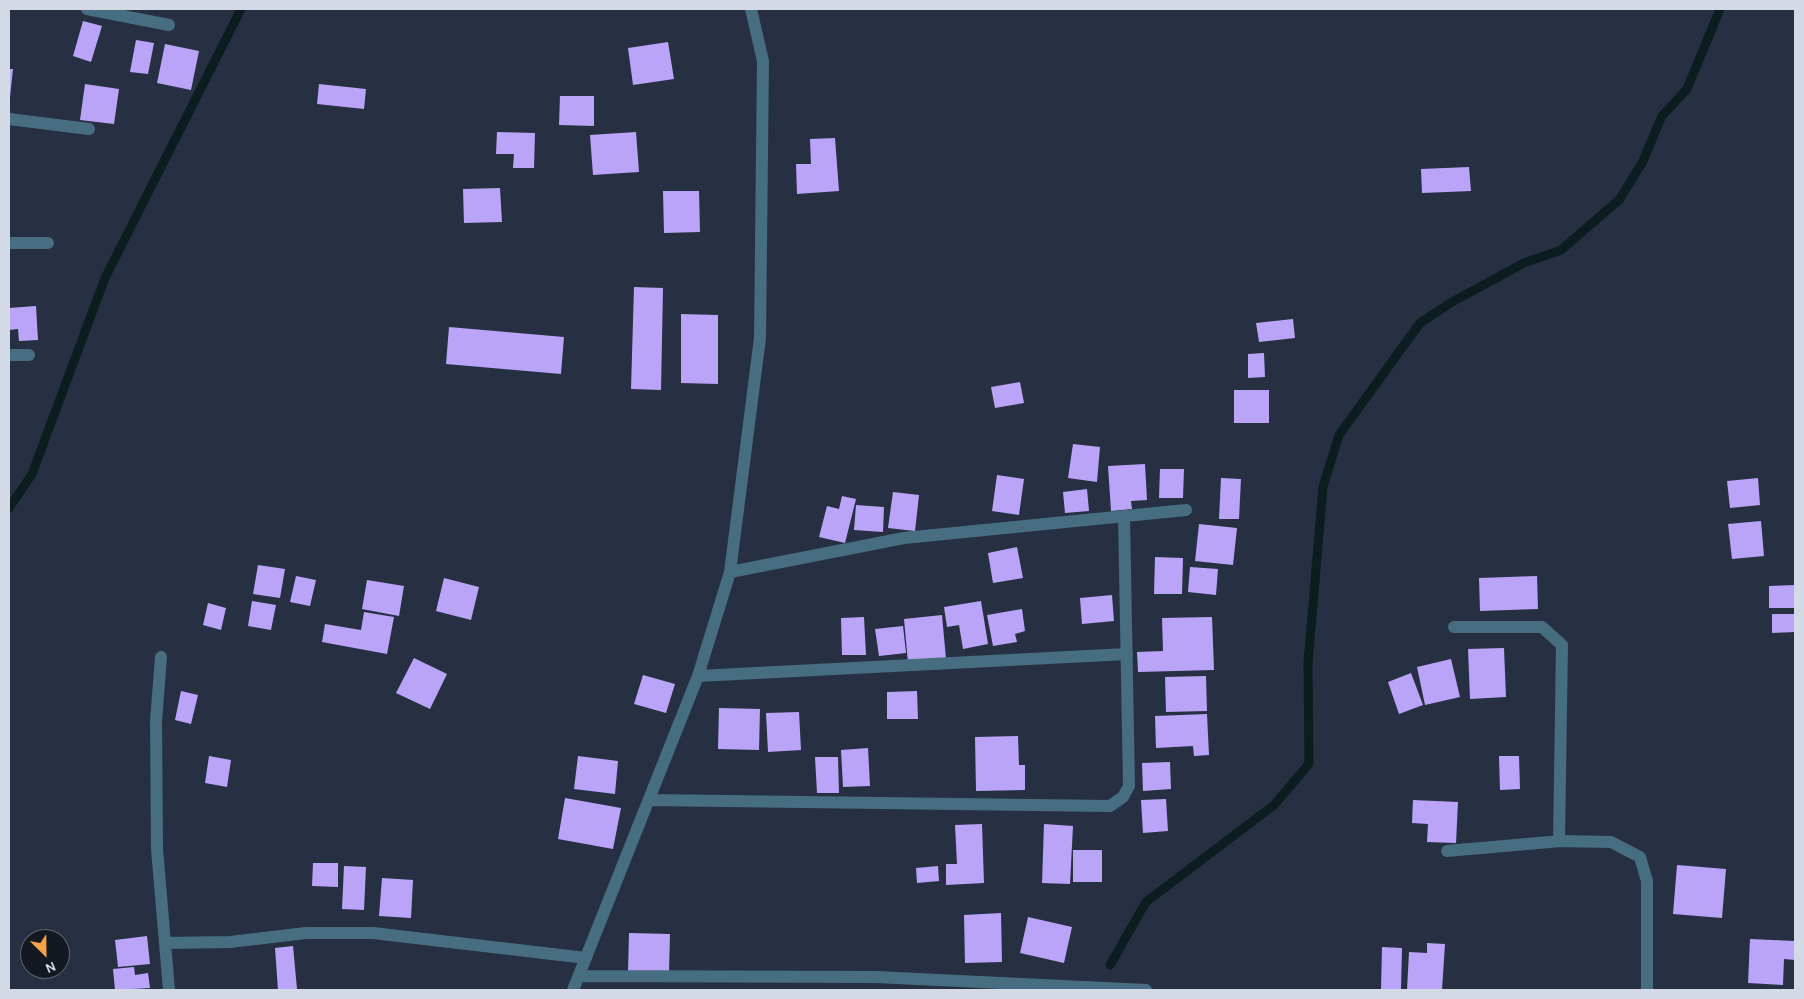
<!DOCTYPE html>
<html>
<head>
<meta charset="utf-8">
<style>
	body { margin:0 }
	#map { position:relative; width:1804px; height:999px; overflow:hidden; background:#273043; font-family:Karla,sans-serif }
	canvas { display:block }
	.frame { position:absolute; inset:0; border:10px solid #d3d9e5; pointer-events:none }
	.north { position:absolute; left:20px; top:929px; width:50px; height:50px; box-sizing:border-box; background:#141921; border:1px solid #60666f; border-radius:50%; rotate:157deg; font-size:14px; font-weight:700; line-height:20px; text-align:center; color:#d3d9e5 }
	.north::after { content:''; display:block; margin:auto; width:18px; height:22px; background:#f7a149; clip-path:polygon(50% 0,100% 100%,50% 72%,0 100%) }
</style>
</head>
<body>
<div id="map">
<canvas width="1804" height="999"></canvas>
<div class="frame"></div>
<div class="north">N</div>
</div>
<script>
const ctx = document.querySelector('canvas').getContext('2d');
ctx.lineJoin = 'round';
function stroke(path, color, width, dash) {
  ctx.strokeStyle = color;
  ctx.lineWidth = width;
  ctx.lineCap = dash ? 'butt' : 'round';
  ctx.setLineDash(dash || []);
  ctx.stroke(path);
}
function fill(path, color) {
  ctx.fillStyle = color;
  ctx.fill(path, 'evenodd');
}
stroke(new Path2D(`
	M 9,508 L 32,474 L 105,278 L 241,9
	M 1110,965 L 1146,902 L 1274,805 L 1309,764 L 1308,663 L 1323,487 L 1339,435 L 1420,323 L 1452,302 L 1524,263 L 1561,250 L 1619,200 L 1642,163 L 1662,116 L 1687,89 L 1720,9`), '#0b1d1e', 9);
fill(new Path2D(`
	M 83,21 L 102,26 L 91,62 L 73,56 Z
	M 136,40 L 154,43 L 148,74 L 130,72 Z
	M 668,42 L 674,79 L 633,85 L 628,48 Z
	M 165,44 L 199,51 L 191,90 L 157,83 Z
	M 9,69 L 13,69 L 10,97 L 9,97 Z
	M 85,84 L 119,89 L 114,124 L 80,120 Z
	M 319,84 L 366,89 L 364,109 L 317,104 Z
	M 560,96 L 594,96 L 594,126 L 559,125 Z
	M 497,132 L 535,133 L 534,168 L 513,168 L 514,154 L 496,154 Z
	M 636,132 L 639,172 L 593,175 L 590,135 Z
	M 835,138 L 839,191 L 797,194 L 796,164 L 811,164 L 810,139 Z
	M 1469,167 L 1471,191 L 1422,193 L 1421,169 Z
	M 500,188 L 502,222 L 464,223 L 463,189 Z
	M 663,191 L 699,191 L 700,232 L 664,233 Z
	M 634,287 L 663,288 L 661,390 L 631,389 Z
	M 36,306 L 38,340 L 19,341 L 18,329 L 9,330 L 9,308 Z
	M 681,314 L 718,315 L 718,384 L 681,383 Z
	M 1293,319 L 1295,338 L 1259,342 L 1256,323 Z
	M 449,327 L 564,337 L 561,374 L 446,364 Z
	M 1264,353 L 1265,377 L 1248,378 L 1248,354 Z
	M 1020,382 L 1024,403 L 995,408 L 991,387 Z
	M 1234,390 L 1269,390 L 1269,423 L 1234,423 Z
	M 1073,444 L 1100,447 L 1097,482 L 1068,478 Z
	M 1145,464 L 1147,500 L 1131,501 L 1132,509 L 1111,511 L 1108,466 Z
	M 1160,469 L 1184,469 L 1183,498 L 1159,498 Z
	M 997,475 L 1024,479 L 1019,515 L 992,511 Z
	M 1221,478 L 1241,479 L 1239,519 L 1219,519 Z
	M 1758,478 L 1760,505 L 1730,508 L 1727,481 Z
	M 1087,489 L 1089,511 L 1065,513 L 1063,492 Z
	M 893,492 L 919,495 L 915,531 L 888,528 Z
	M 842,496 L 856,499 L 845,543 L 819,537 L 827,506 L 839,509 Z
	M 856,505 L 884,507 L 883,532 L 854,530 Z
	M 1761,521 L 1764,556 L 1732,559 L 1728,524 Z
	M 1199,524 L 1237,528 L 1233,565 L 1195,561 Z
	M 1017,547 L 1023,578 L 993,583 L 988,553 Z
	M 1155,557 L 1183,558 L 1182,594 L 1154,594 Z
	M 258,565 L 285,569 L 280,598 L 253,594 Z
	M 1190,567 L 1218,569 L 1216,595 L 1188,592 Z
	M 296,576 L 316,580 L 310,606 L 290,602 Z
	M 1537,576 L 1538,609 L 1480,611 L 1479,578 Z
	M 444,578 L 479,587 L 471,620 L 436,611 Z
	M 367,580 L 404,586 L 399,616 L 362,609 Z
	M 1795,585 L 1795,608 L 1769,608 L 1769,586 Z
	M 1112,595 L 1114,621 L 1082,624 L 1080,598 Z
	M 252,601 L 276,605 L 271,630 L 248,626 Z
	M 981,601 L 988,644 L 963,649 L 959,625 L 947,627 L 944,607 Z
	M 208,603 L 226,608 L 221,630 L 203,625 Z
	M 1022,609 L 1025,631 L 1015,634 L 1017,642 L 993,646 L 987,615 Z
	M 364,612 L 394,617 L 387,654 L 322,642 L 325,624 L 361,630 Z
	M 1772,614 L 1795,614 L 1795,632 L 1772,633 Z
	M 942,615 L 946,659 L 908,663 L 904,619 Z
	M 864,617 L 866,655 L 842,655 L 841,618 Z
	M 1212,617 L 1214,670 L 1138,672 L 1137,652 L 1163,651 L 1162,618 Z
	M 903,626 L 906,653 L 879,656 L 875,629 Z
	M 1504,648 L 1506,697 L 1470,699 L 1468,649 Z
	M 414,658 L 447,674 L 430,709 L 396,693 Z
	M 1451,659 L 1460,697 L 1425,705 L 1417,667 Z
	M 1411,673 L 1423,705 L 1399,714 L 1388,682 Z
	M 643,675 L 675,684 L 666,713 L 634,704 Z
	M 1206,676 L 1207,711 L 1166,712 L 1165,677 Z
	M 181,691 L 198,695 L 191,724 L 175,720 Z
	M 917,691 L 918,719 L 887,719 L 887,692 Z
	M 719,708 L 760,709 L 759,750 L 718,749 Z
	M 799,712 L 801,750 L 768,752 L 766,713 Z
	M 1207,714 L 1209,755 L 1194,756 L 1193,746 L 1156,748 L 1155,716 Z
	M 1018,736 L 1019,765 L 1025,765 L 1025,790 L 976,791 L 975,737 Z
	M 868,748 L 870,786 L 843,787 L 841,750 Z
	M 209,756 L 231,760 L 227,787 L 205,783 Z
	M 578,756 L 618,761 L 615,794 L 574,789 Z
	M 1499,756 L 1519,756 L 1520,789 L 1500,790 Z
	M 815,757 L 838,757 L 839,793 L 817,793 Z
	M 1170,762 L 1171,789 L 1143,791 L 1142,763 Z
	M 565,798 L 621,808 L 613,849 L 558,839 Z
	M 1166,799 L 1168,831 L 1143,833 L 1141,800 Z
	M 1413,800 L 1458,802 L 1456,843 L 1427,842 L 1428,824 L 1412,823 Z
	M 982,824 L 984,883 L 946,885 L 946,864 L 957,864 L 955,825 Z
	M 1044,824 L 1073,826 L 1070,884 L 1042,883 Z
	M 1073,850 L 1102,850 L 1102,882 L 1073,882 Z
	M 313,863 L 338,863 L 338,887 L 312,886 Z
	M 1677,865 L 1726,869 L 1722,918 L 1673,914 Z
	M 344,866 L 366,867 L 364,910 L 342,909 Z
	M 938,866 L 939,881 L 917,883 L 916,868 Z
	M 382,878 L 413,880 L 411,918 L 379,916 Z
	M 1001,913 L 1002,962 L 965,963 L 964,915 Z
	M 1028,917 L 1072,927 L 1064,963 L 1020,953 Z
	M 629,933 L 670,934 L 669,972 L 628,971 Z
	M 147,936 L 150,964 L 118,967 L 115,940 Z
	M 1750,939 L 1795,941 L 1795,960 L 1784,959 L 1783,985 L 1748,983 Z
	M 1427,943 L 1445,944 L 1442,990 L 1407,990 L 1409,952 L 1427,953 Z
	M 293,946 L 297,989 L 278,990 L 275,948 Z
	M 1382,947 L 1402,948 L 1401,990 L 1381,990 Z
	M 134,967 L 135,975 L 148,973 L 150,988 L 115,990 L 113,969 Z`), '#baa4f7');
stroke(new Path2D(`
	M 87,9 L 169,25
	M 9,119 L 89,129
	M 9,243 L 48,243
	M 9,355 L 29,355
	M 730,572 L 904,538 L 1186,510
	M 1454,627 L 1542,627 L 1562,645 L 1559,841 L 1611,842 L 1640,857 L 1647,881 L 1647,990
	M 161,657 L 156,721 L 157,849 L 169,990
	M 698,676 L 1127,654
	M 649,800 L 1110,806 L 1123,797 L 1129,786 L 1124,516
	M 1447,851 L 1561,841
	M 165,943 L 230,942 L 306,933 L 373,933 L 586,958
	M 579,976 L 876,977 L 1146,990
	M 573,990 L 698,676 L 730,572 L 760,338 L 763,61 L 751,9`), '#476d81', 12);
</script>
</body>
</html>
